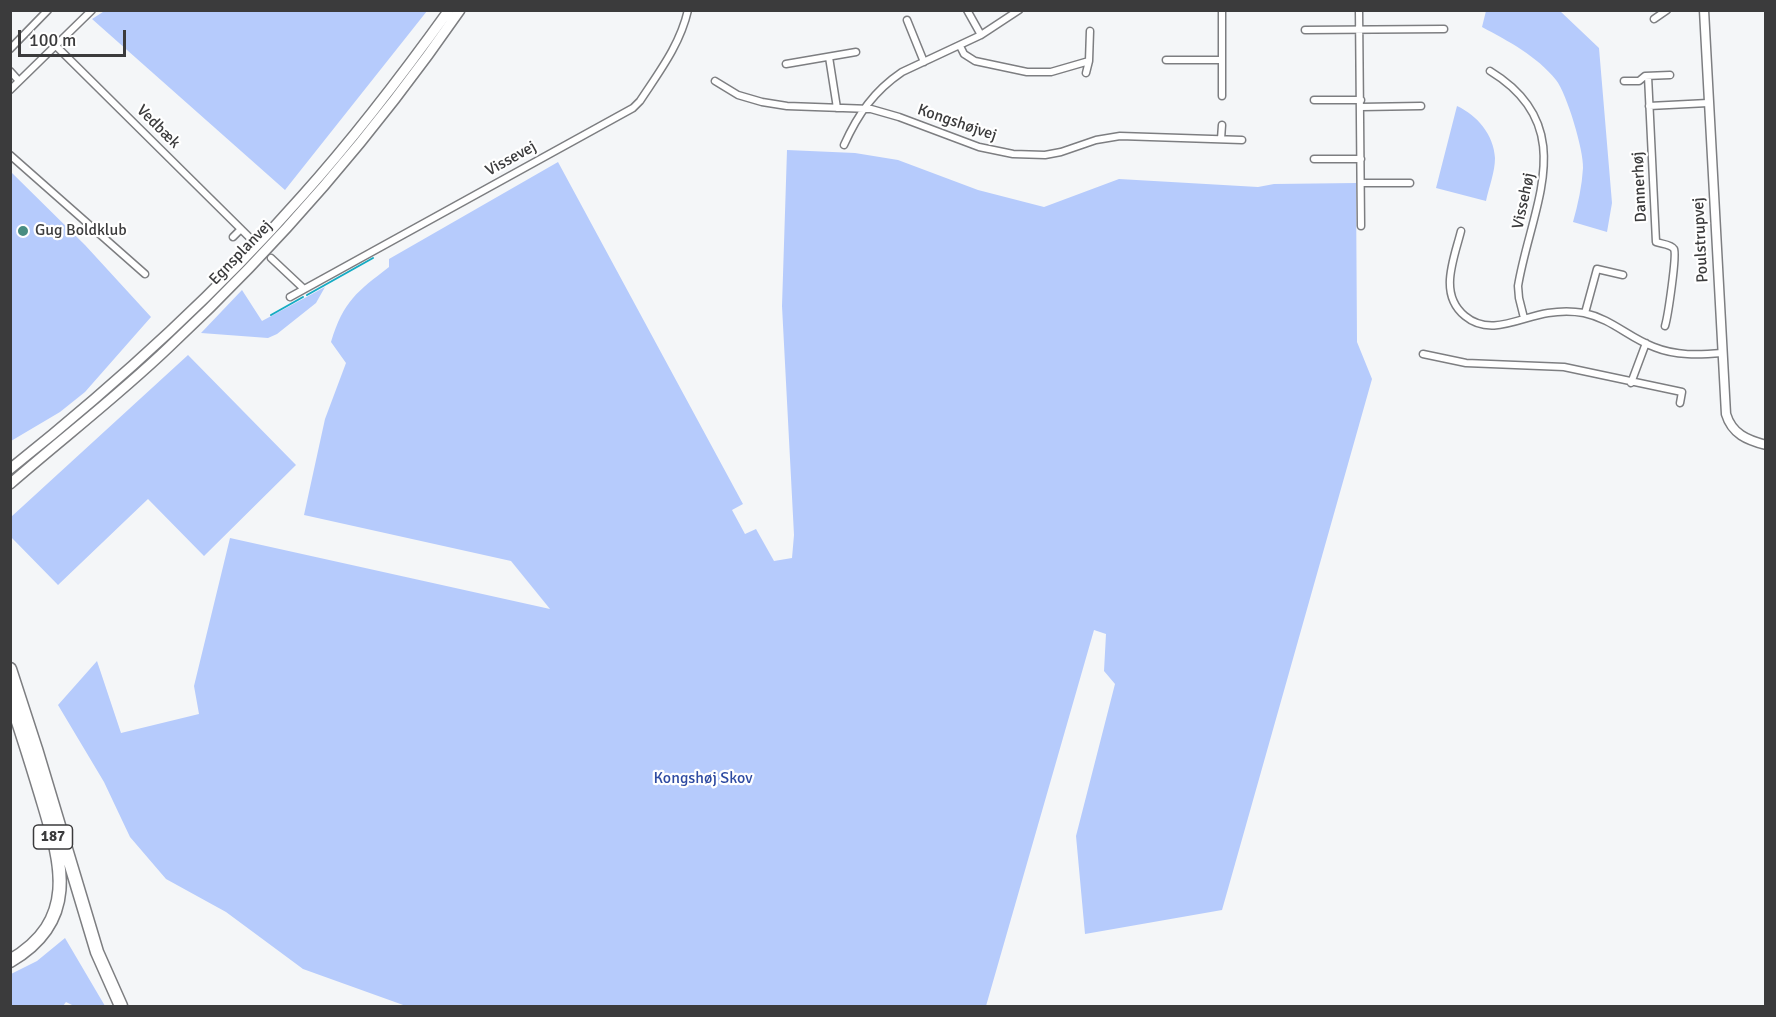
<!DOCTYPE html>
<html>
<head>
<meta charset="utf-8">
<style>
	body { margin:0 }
	#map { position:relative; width:1776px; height:1017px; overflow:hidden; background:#f4f6f8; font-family:Signika,sans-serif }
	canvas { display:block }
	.frame { position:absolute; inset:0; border:12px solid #3b3b3c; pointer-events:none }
	.scale { position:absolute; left:18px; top:30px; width:108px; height:27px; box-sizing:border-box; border:3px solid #3b3b3c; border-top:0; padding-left:8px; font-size:18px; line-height:21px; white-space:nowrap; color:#3b3b3c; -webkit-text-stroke:4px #fff; paint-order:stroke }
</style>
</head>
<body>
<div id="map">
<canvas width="1776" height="1017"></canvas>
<div class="frame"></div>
<div class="scale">100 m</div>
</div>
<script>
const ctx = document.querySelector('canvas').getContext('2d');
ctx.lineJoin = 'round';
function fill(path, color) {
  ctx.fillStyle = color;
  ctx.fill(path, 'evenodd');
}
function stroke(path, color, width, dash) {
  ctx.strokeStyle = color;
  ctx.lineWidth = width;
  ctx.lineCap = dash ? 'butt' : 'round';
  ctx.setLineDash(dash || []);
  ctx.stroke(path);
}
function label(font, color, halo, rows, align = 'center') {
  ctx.font = font + ' Signika,sans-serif';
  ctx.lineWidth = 4.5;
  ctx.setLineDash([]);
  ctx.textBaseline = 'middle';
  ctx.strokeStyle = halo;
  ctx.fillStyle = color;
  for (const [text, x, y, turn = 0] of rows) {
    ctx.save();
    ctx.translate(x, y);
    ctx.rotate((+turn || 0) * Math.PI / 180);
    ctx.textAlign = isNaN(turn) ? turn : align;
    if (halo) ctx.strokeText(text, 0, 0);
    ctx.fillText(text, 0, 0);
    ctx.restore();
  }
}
fill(new Path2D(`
	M 106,10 L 427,10 L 427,11 L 285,190 L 92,19 Z
	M 1486,11 L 1560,11 L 1599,48 L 1612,203 L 1607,232 L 1573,222 C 1578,204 1582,186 1583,168 C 1584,151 1567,94 1556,80 C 1537,56 1508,41 1482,27 Z
	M 1457,106 C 1477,115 1494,135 1495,158 C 1495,172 1489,187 1486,201 L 1436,188 Z
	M 787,150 L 855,153 L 898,160 L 978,190 L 1044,207 L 1119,179 L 1258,187 L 1274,184 L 1356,183 L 1357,342 L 1372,379 L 1222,910 L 1085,934 L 1076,836 L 1115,684 L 1104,671 L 1106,634 L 1094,630 L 986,1006 L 406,1006 L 303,969 L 226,912 L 166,879 L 130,837 L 104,782 L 58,705 L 97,661 L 121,733 L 199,714 L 194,686 L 230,538 L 550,609 L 511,561 L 304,515 L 325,419 L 346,363 L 331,342 C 344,300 357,292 389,267 L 389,259 L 558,162 L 743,504 L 732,510 L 745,534 L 756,529 L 774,561 L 792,558 L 794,535 L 782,306 Z
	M 10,171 L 85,245 L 151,317 L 85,392 L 60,412 L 11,441 Z
	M 325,287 L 316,303 L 277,334 L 268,338 L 201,333 L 242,290 L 262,321 Z
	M 188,355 L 296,465 L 204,556 L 148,499 L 58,585 L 11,537 L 11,517 Z
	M 65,938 L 105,1006 L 74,1006 L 66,1002 L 63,1006 L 11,1006 L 11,974 L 37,961 Z`), '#b6cbfc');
stroke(new Path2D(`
	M 307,295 L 373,258
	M 271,315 L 303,297`), '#15abc3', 2);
const minor = new Path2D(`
	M 967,10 L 981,35
	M 1222,10 L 1222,96
	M 1359,10 L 1361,226
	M 1654,19 L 1667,10
	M 907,20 L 924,62
	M 1305,30 L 1444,29
	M 55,45 L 250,238
	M 960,46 L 964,54 L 975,61 L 1027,72 L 1051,72 L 1089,61 L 1090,31
	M 10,49 L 48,10
	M 829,57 L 837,108
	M 1166,60 L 1222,60
	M 786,64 L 856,52
	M 10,71 L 19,81
	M 1490,71 C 1582,127 1531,207 1518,286 L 1519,298 L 1524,318
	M 1086,73 L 1089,61
	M 1648,76 L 1656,242 C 1661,244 1671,244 1674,249 C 1677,255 1668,316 1665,326
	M 715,81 L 738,95 L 762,102 L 787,106 L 871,109 L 899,117 L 979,147 L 1013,154 L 1045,155 L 1061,152 L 1096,140 L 1120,136 L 1242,140
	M 1624,81 L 1639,81 L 1645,76 L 1670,75
	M 10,90 L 92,10
	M 1314,100 L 1361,100
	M 1649,106 L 1708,103
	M 1361,107 L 1421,106
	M 1221,139 L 1222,125
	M 844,145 C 858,114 874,91 902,72 L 981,35 L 1019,10
	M 10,155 L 145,274
	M 1314,159 L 1361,159
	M 1361,183 L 1410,183
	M 1461,231 C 1454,259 1438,294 1465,316 C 1490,337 1521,317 1548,313 C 1560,311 1573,311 1584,313 C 1612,319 1629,338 1654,347 C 1676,356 1699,355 1722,353
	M 233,237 L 241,229
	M 271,258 L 304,289
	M 290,297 L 633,108 L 640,101 C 659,72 680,45 688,10
	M 1585,313 L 1597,269 L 1623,275
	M 1423,354 L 1466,363 L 1564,367 L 1682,392 L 1680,403
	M 1631,383 L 1646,343`);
const tertiary = new Path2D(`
	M 1704,10 L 1726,414 C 1732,434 1747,440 1766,445`);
const secondary = new Path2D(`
	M 10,469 C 114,386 214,296 302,196 C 355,137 403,74 449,10
	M 10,484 C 63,438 119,395 169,347 C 278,245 375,133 460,10`);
const motorway = new Path2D(`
	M 10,669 L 36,749 L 97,952 L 121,1006
	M 10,698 C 21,730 31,762 41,795 C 60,859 82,919 10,961`);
stroke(minor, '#7d7e81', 9);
stroke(tertiary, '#7d7e81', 11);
stroke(secondary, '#7d7e81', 12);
stroke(motorway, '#7d7e81', 15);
stroke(minor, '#fff', 6);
stroke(tertiary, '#fff', 8);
stroke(secondary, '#fff', 9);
stroke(motorway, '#fff', 12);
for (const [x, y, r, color] of [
	[23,231,6,"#488d82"]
]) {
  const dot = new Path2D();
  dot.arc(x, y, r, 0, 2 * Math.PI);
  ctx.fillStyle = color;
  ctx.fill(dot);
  stroke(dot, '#fff', 2);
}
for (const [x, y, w] of [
	[53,837,39]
]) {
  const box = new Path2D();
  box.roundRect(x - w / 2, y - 12, w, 24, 4.5);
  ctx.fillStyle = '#fff';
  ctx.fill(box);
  stroke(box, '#3b3b3c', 1.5);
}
label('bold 15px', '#3b3b3c', null, [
	["187",53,837]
]);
label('16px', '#3b3b3c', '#fff', [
	["Kongshøjvej",957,123,19],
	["Vedbæk",158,127,45],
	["Vissevej",511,159,-29],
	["Dannerhøj",1640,187,-93],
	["Vissehøj",1524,201,-78],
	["Poulstrupvej",1701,240,-93],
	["Egnsplanvej",241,253,-46]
]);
label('16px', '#3b3b3c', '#fff', [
	["Gug Boldklub",35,231]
], 'left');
label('16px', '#2e4ba2', '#fff', [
	["Kongshøj Skov",703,779]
]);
</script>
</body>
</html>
